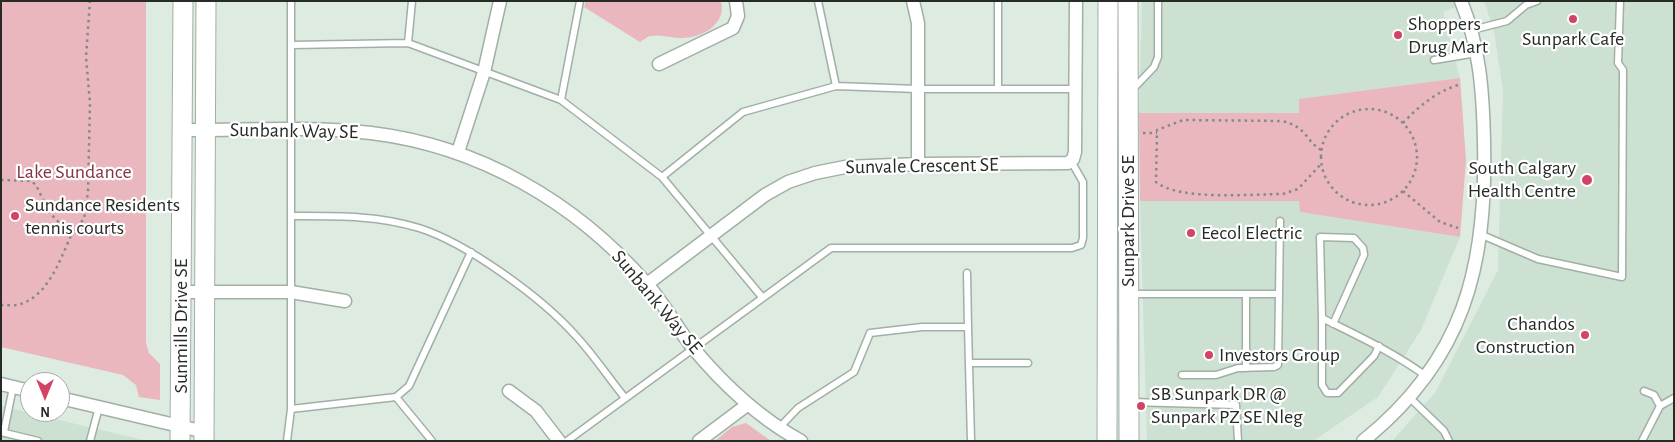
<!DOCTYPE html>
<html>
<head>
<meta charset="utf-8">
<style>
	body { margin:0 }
	#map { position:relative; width:1675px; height:442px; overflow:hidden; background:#ddebe1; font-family:"Alegreya Sans",sans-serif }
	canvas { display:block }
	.frame { position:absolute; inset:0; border:2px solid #262b27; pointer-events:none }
	.north { position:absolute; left:20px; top:372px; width:50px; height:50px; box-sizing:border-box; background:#fff; border:1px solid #a8aaa9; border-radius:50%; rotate:180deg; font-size:14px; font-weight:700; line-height:20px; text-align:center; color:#262b27 }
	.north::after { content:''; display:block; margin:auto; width:18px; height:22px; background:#d24365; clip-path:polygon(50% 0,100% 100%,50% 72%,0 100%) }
</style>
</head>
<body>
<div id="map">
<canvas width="1675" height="442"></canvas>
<div class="frame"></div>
<div class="north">N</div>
</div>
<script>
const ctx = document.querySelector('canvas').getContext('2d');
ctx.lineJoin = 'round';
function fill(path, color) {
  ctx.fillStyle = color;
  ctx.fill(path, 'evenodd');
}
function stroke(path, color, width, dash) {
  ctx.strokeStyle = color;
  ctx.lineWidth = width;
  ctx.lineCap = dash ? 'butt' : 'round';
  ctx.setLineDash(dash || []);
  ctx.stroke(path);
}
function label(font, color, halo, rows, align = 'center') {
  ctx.font = font + ' "Alegreya Sans",sans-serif';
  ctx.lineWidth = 4.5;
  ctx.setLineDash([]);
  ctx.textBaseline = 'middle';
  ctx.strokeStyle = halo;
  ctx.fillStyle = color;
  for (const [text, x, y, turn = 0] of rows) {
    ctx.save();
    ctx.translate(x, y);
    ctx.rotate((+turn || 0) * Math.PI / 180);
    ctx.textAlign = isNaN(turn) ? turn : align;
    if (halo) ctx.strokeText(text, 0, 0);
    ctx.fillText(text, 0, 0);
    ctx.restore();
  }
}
fill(new Path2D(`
	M 1142,1 L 1471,1 L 1443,12 L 1460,78 L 1300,99 L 1300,113 L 1139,113 Z
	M 1484,1 L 1674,1 L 1674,441 L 1392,441 L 1435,393 L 1498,270 L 1503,91 L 1494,31 Z
	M 1140,201 L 1299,201 L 1300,212 L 1460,237 L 1421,330 L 1378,397 L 1313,441 L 1147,441 Z
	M 1,406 L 147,441 L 1,441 Z`), '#cde1d2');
fill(new Path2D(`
	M 1,1 L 146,1 L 146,343 L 149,353 L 160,364 L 160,400 L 139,397 L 136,385 L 123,375 L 1,347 Z
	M 586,1 L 721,1 C 727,24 702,38 682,38 C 671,38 661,34 650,36 C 647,37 643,40 640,42 L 584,7 Z
	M 1460,78 L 1466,160 L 1460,237 L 1300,212 L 1299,201 L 1140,201 L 1139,113 L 1299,113 L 1299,99 Z
	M 746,423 L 771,441 L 715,441 L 732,427 Z`), '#e9b7bd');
const lane = new Path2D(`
	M 818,1 L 836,86
	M 1472,30 L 1507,21 L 1526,5 L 1537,1
	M 408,43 L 412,1
	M 291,45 L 408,43 L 561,100 L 662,177 L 762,297
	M 1434,60 L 1477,53
	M 998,89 L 998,1
	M 1132,90 L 1154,67 L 1158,57 L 1158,1
	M 561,100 L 580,1
	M 662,177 L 743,112 L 836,86 L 917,89 L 1076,89
	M 291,216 C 334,216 378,215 419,228 C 467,243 542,298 575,335 C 593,354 608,377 625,398
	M 1482,235 L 1538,259 L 1622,277 L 1623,70 L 1618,63 L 1620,1
	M 967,273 L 968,327
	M 1130,294 L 1279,294 L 1280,221
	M 1246,294 L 1246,368
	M 1322,318 L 1322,385 L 1327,393 L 1338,393 L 1374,356 L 1379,346
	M 1333,324 L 1364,255 L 1363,248 L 1354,238 L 1320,237 L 1322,318 C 1358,336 1393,352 1426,376
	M 969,363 L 1028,363
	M 1182,375 L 1216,375 L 1238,368 L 1274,367 L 1278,365 L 1279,294
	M 396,397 L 432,441
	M 1409,397 L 1444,431 L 1449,441
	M 1131,402 L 1236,405 L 1238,441
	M 1660,406 L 1674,398
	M 291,409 L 396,397 L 409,386 L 471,252
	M 780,427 L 798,408 L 854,372 L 870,333 L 922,327 L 968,327 L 971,441
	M 1,432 L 38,441
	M 4,432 L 13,387
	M 90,441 L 99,407
	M 287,441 L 291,409 L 291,1
	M 567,441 L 831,248 L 1072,248 L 1081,245 L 1083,238 L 1083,182 L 1071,161
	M 1642,441 L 1660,406 L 1654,395 L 1644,391`);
const street = new Path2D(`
	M 913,1 L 918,23 L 918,164
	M 659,64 L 733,28 L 738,16 L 736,1
	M 182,130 C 245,130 308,126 371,133 C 479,146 575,202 646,283 C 664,303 676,327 693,348 C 723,384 759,418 801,441
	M 458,152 L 484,72 L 500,1
	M 647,284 L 765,195 L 788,182 L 815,173 L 845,167 L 918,164 L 1068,163 L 1073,159 L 1075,152 L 1076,1
	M 182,292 L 291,292 L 345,301
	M 1,384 L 30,391
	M 509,391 L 536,411 L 559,441
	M 60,398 L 205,432
	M 699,441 L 747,405
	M 1363,441 C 1464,360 1487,267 1484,142 C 1483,93 1480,47 1461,1`);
const secondary = new Path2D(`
	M 1128,1 L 1129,441
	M 180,441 L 183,1
	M 204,441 L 206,1
	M 1107,441 L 1108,1`);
stroke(lane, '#a2afa5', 9);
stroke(street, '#a2afa5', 15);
stroke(secondary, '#a2afa5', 21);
stroke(new Path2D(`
	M1321 157a48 48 0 1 1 96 0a48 48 0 1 1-96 0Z
	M 1403,123 C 1419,106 1436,92 1458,85
	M 1143,133 L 1157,133
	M 1321,150 C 1304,139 1307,127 1282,121 L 1183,120 L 1157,130 L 1156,182 C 1179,201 1252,194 1283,194 L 1298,189 L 1321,164
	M 1,180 L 31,181 L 36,185 L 49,212 L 67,231 L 73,231 L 84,219 L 88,192 L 90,103 L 86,57 L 90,1
	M 1403,191 L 1440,222 L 1458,228
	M 1,305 C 7,305 16,306 21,304 C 50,294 61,257 73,231`), '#828c85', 2.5, [2.5, 4]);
stroke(lane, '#fff', 6);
stroke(street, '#fff', 12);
stroke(secondary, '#fff', 19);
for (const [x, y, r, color] of [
	[1573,19,5,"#d24365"],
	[1398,35,5,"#d24365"],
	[1587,180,6,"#d24365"],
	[15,216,5,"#d24365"],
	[1191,233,5,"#d24365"],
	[1585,335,5,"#d24365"],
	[1209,355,5,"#d24365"],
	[1141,406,5,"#d24365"]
]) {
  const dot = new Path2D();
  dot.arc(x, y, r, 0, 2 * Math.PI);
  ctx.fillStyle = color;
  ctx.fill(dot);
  stroke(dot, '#fff', 2);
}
label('20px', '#262b27', '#fff', [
	["Shoppers",1408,24],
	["Drug Mart",1408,47],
	["Sunpark Cafe",1573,39,"center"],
	["South Calgary",1576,168,"right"],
	["Health Centre",1576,191,"right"],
	["Sundance Residents",25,205],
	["tennis courts",25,228],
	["Eecol Electric",1201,233],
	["Chandos",1575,324,"right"],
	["Construction",1575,347,"right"],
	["Investors Group",1219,355],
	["SB Sunpark DR @",1151,394],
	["Sunpark PZ SE Nleg",1151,417]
], 'left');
label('20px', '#262b27', '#fff', [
	["Sunbank Way SE",294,131,1],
	["Sunvale Crescent SE",922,166,-1],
	["Sunpark Drive SE",1128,221,-90],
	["Sunbank Way SE",657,302,50],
	["Sunmills Drive SE",181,326,-90]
]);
label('20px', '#843343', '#fff', [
	["Lake Sundance",74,172]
]);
</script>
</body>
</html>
